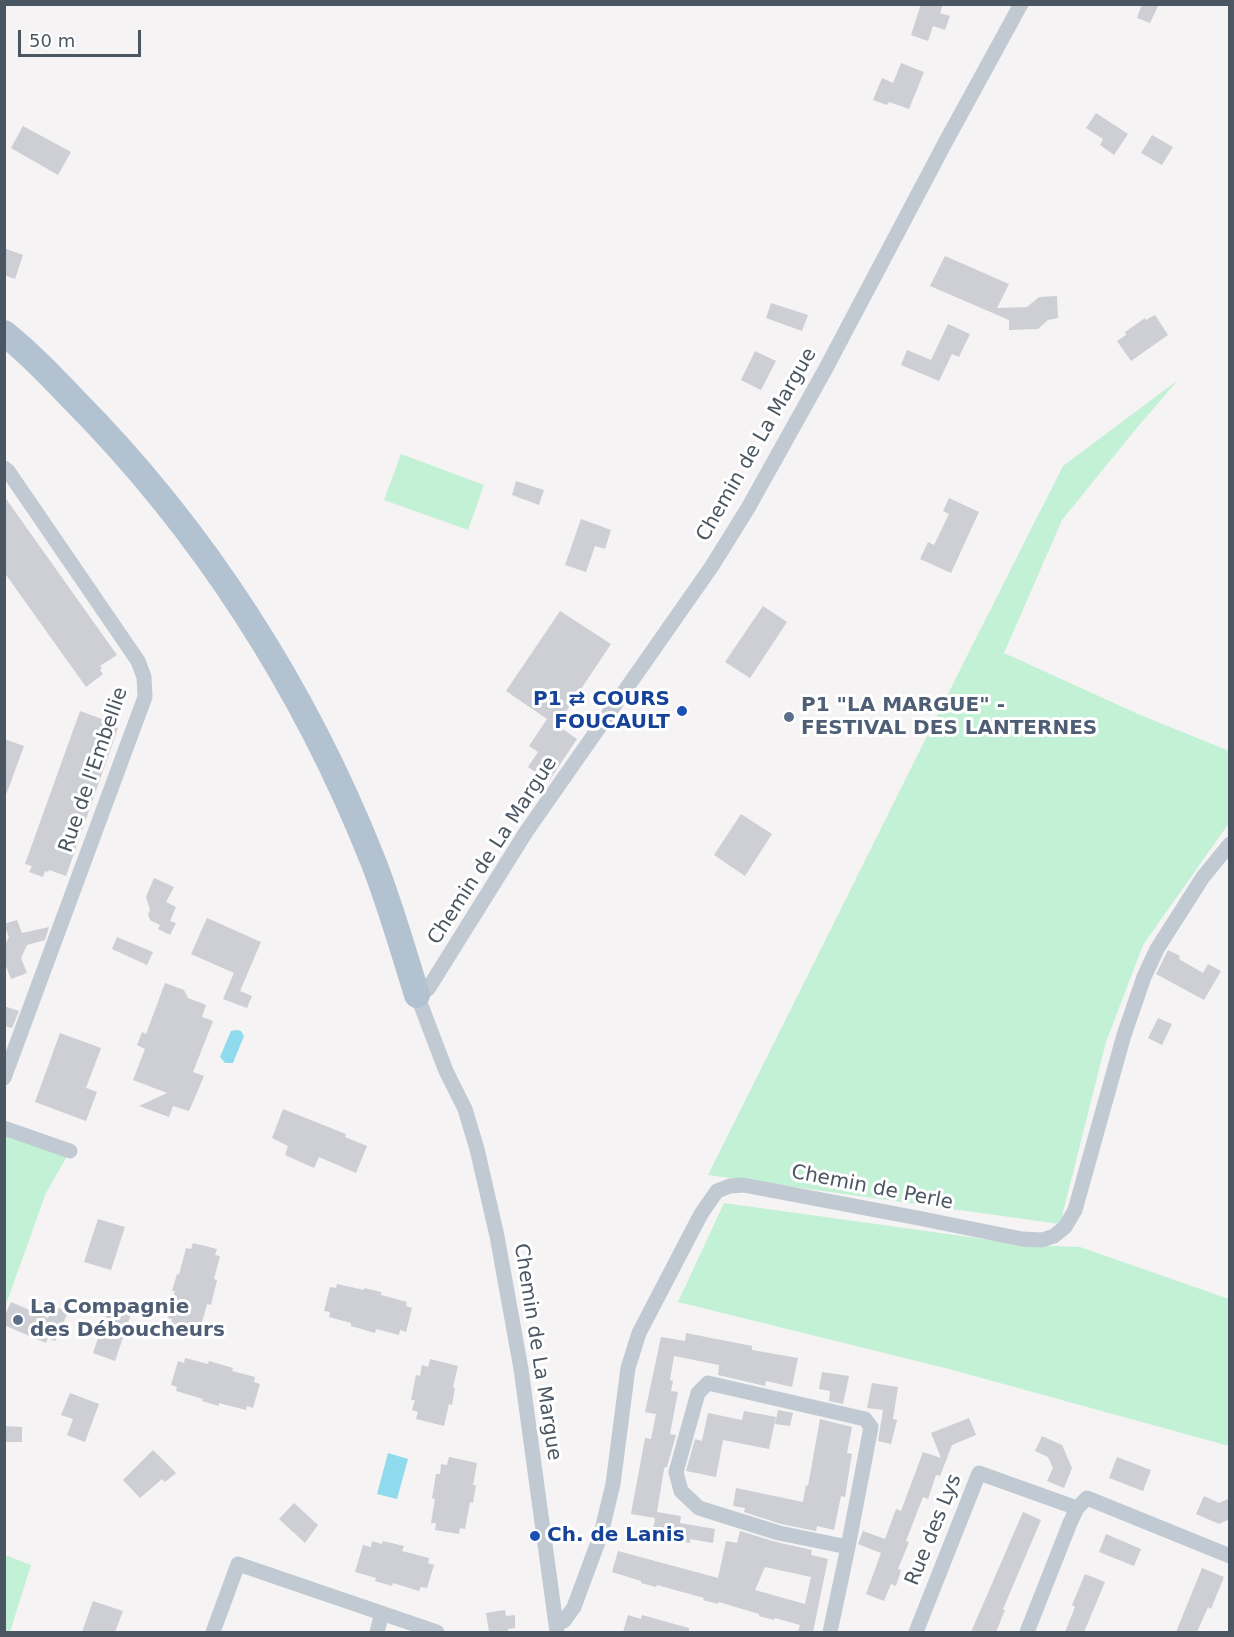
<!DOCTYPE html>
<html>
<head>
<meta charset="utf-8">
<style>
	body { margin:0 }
	#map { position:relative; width:1234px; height:1637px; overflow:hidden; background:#f5f3f3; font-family:"DejaVu Sans",sans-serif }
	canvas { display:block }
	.frame { position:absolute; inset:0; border:6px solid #4a5661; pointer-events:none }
	.scale { position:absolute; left:18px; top:30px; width:123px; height:27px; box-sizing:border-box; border:3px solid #4a5661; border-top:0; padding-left:8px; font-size:18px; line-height:21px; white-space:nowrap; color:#4a5661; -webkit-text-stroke:4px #fff; paint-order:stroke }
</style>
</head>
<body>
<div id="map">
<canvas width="1234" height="1637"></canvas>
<div class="frame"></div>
<div class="scale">50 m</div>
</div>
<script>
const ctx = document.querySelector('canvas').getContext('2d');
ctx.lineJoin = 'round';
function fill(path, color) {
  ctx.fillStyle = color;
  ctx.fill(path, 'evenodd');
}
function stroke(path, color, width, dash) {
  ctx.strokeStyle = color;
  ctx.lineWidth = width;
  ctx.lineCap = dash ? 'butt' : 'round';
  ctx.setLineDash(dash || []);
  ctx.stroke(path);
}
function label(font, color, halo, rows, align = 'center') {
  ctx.font = font + ' "DejaVu Sans",sans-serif';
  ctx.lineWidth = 6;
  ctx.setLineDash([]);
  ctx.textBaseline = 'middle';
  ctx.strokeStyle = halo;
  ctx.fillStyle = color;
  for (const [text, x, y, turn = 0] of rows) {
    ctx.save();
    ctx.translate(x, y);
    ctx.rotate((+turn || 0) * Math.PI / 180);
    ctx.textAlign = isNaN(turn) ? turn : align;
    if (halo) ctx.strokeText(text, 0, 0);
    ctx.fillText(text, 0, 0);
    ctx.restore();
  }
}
fill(new Path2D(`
	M 1178,380 L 1135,430 L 1062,520 L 1004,653 L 1138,714 L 1229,751 L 1229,823 L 1143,945 L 1106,1042 L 1060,1224 L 708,1175 L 969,652 L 1063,466 Z
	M 401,454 L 484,485 L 468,530 L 384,500 Z
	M 5,1128 L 70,1151 L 46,1193 L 5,1307 Z
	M 724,1203 L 1027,1245 L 1080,1247 L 1229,1299 L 1229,1446 L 949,1369 L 678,1302 Z
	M 5,1555 L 31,1565 L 10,1632 L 5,1632 Z`), '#c3f1d5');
fill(new Path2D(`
	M 237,1030 L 241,1031 L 244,1036 L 233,1063 L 225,1063 L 220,1057 L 231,1031 Z
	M 388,1453 L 408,1459 L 397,1499 L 377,1494 Z`), '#90daee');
fill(new Path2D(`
	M 921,4 L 943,4 L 940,13 L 950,16 L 945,30 L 933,26 L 928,41 L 911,35 Z
	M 1142,4 L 1159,4 L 1150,23 L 1137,18 Z
	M 901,63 L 924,72 L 909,109 L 889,102 L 887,105 L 873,100 L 882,78 L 893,83 Z
	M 1096,113 L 1128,134 L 1114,155 L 1100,145 L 1103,139 L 1086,128 Z
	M 23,126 L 71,152 L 58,175 L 11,148 Z
	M 1152,135 L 1173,147 L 1162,165 L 1141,153 Z
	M 4,248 L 23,255 L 15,279 L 4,275 Z
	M 945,256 L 1009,284 L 997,308 L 1027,307 L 1039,297 L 1057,296 L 1058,318 L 1048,320 L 1038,329 L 1009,330 L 1009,320 L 930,286 Z
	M 771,303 L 808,315 L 802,331 L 766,318 Z
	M 1155,315 L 1168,335 L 1131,361 L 1117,341 L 1126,335 L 1125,332 L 1145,318 L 1146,320 Z
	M 948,324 L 970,334 L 959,357 L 952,354 L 939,381 L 901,365 L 907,350 L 931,360 Z
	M 755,351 L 776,361 L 761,390 L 741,380 Z
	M 516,481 L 544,490 L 539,505 L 512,495 Z
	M 4,496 L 117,655 L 100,666 L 102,668 L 100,670 L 103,674 L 86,687 L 4,572 Z
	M 949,498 L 979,512 L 951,573 L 920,559 L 928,542 L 934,545 L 949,514 L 943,511 Z
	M 581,519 L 611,530 L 605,549 L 595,546 L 586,572 L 565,565 Z
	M 763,606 L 787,622 L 750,678 L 725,662 Z
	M 560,611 L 611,644 L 557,725 L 577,739 L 549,781 L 528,767 L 548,737 L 538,752 L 529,746 L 547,719 L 506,691 Z
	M 80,711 L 102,719 L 101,722 L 118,728 L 66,876 L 49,870 L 48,872 L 45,871 L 43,877 L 29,872 L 32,866 L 25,864 Z
	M 4,739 L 24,746 L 6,795 L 4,794 Z
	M 741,814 L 772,834 L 745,876 L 714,855 Z
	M 154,878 L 174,887 L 166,902 L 176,907 L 170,921 L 176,923 L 170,935 L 158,929 L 160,925 L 150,920 L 148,914 L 150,910 L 146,897 Z
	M 207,918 L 261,942 L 240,991 L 252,996 L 247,1008 L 223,999 L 234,973 L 191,954 Z
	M 17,920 L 22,933 L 49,927 L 45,940 L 27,945 L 21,958 L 27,973 L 11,979 L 4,961 L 4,946 L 9,937 L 4,924 Z
	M 117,937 L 153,952 L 147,965 L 112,949 Z
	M 1168,950 L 1180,956 L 1179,959 L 1203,973 L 1208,964 L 1221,971 L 1204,1000 L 1156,974 Z
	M 165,983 L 184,990 L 188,998 L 206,1005 L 202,1017 L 213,1021 L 193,1072 L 204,1076 L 189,1111 L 173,1106 L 169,1117 L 139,1106 L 167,1093 L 133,1080 L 145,1049 L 137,1045 L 142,1032 L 146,1034 Z
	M 4,1006 L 19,1011 L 12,1028 L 4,1026 Z
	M 1158,1018 L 1172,1024 L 1162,1045 L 1148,1038 Z
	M 60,1033 L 101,1048 L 86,1088 L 97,1092 L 86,1121 L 35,1102 Z
	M 283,1109 L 346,1134 L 345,1137 L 367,1146 L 356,1173 L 319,1157 L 314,1168 L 285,1155 L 288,1146 L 272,1138 Z
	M 98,1219 L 125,1227 L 111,1270 L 84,1262 Z
	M 193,1243 L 217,1249 L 215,1255 L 220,1256 L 214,1279 L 217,1280 L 211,1305 L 207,1304 L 201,1326 L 196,1325 L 195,1331 L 171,1325 L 172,1319 L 168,1318 L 175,1291 L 172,1291 L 177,1274 L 179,1275 L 186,1248 L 191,1249 Z
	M 337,1284 L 364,1290 L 364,1288 L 381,1292 L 381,1295 L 407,1302 L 406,1306 L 412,1308 L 406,1332 L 400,1330 L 399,1335 L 376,1329 L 375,1333 L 351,1326 L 351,1323 L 329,1317 L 330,1312 L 324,1311 L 330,1287 L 336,1288 Z
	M 11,1302 L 48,1318 L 53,1306 L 68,1312 L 55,1341 L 48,1338 L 46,1343 L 4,1325 L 4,1317 Z
	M 110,1303 L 132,1311 L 115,1361 L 93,1353 Z
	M 686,1333 L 752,1346 L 752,1350 L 798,1358 L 792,1387 L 766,1381 L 765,1386 L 718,1375 L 719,1365 L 674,1356 L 670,1380 L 673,1381 L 671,1391 L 678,1392 L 670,1434 L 676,1435 L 667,1467 L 665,1467 L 664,1469 L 657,1512 L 681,1516 L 680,1523 L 715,1529 L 713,1543 L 690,1539 L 690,1543 L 652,1536 L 655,1518 L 631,1514 L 645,1438 L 651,1439 L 656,1414 L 645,1412 L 661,1337 L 685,1341 Z
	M 185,1358 L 208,1364 L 209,1361 L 233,1368 L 232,1371 L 255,1377 L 254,1382 L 260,1384 L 253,1408 L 247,1406 L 246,1410 L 219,1403 L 219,1406 L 202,1401 L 203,1399 L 176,1391 L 177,1387 L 171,1385 L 178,1361 L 184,1363 Z
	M 430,1359 L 458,1366 L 453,1387 L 455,1388 L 452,1405 L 449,1404 L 444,1426 L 416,1419 L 418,1412 L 412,1410 L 415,1400 L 411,1400 L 416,1375 L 420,1376 L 422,1365 L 428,1367 Z
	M 822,1372 L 849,1376 L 843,1404 L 829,1401 L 830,1391 L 819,1389 Z
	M 872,1383 L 898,1387 L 893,1419 L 897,1420 L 891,1444 L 878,1441 L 883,1410 L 867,1408 Z
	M 70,1393 L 99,1404 L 85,1442 L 67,1435 L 73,1419 L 61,1415 Z
	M 778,1410 L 793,1413 L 790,1426 L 775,1424 Z
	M 744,1411 L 776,1417 L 769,1449 L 723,1440 L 716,1477 L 686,1471 L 695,1439 L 702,1441 L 708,1413 L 742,1420 Z
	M 969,1418 L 976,1435 L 952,1445 L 940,1476 L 936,1475 L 928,1499 L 923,1497 L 906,1541 L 909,1542 L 898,1569 L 901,1570 L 896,1586 L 891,1584 L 884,1601 L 866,1594 L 881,1553 L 858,1544 L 863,1531 L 885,1539 L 896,1509 L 901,1511 L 923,1452 L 941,1458 L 931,1433 Z
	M 820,1419 L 852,1427 L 847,1453 L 852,1454 L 848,1478 L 845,1497 L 841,1496 L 834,1530 L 817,1526 L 816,1531 L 781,1524 L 744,1512 L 745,1508 L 733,1506 L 736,1488 L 803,1502 L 806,1485 L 808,1486 Z
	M 4,1426 L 22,1427 L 22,1442 L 4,1442 Z
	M 1042,1436 L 1062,1445 L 1072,1468 L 1064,1488 L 1047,1481 L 1053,1468 L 1048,1457 L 1035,1451 Z
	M 153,1450 L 176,1473 L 165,1482 L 162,1479 L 140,1498 L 123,1480 Z
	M 449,1457 L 477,1463 L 473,1485 L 476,1485 L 473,1503 L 470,1502 L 465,1529 L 460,1528 L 459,1534 L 435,1530 L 436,1523 L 431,1523 L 435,1499 L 432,1498 L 436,1474 L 440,1474 L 441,1464 L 447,1465 Z
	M 1117,1457 L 1151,1470 L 1143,1491 L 1109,1478 Z
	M 1204,1496 L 1219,1503 L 1230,1498 L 1230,1519 L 1219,1524 L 1196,1514 Z
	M 294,1503 L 318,1525 L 305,1543 L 279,1519 Z
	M 1023,1512 L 1041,1520 L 1003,1609 L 1005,1610 L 996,1632 L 971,1632 Z
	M 740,1531 L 776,1542 L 812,1550 L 811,1555 L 828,1559 L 813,1632 L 798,1632 L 800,1625 L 775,1618 L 774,1620 L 759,1616 L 759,1614 L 719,1602 L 718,1604 L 703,1600 L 704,1598 L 657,1585 L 656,1587 L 641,1583 L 641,1581 L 612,1572 L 618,1551 L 718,1578 L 726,1541 L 737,1543 ZM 765,1567 L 811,1577 L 805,1604 L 755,1590 Z
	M 1106,1534 L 1141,1549 L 1134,1566 L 1099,1552 Z
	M 372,1541 L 382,1544 L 383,1541 L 404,1546 L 402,1551 L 429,1558 L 428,1563 L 434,1565 L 427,1588 L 421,1587 L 419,1591 L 393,1583 L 392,1586 L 375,1581 L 376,1578 L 355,1572 L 363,1545 L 371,1547 Z
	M 1202,1568 L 1224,1577 L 1211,1609 L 1208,1607 L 1197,1632 L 1176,1632 Z
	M 1085,1574 L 1105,1582 L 1084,1632 L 1065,1632 L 1075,1607 L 1072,1605 Z
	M 93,1601 L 123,1611 L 115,1632 L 82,1632 Z
	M 505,1610 L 506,1616 L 515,1615 L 515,1628 L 508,1629 L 508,1631 L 489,1632 L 486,1613 Z
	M 628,1615 L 641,1619 L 642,1615 L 689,1628 L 689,1632 L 623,1632 Z`), '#cdcfd5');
stroke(new Path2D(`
	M 4,468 L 8,471 L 138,661 L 144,677 L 145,697 L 4,1078
	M 4,1128 L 70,1151
	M 556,1623 L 564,1621 L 574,1607 L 601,1534 L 613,1484 L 628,1368 L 639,1333 L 701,1214 L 717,1191 L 730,1186 L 743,1185 L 918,1218 L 1022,1239 L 1042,1240 L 1054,1236 L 1065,1227 L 1075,1210 L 1124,1035 L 1144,977 L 1157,949 L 1203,877 L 1230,844
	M 213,1632 L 238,1564 L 437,1632
	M 377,1632 L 382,1613
	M 557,1632 L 521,1369 L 497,1236 L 477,1149 L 465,1109 L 446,1071 L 417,995 L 428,989 L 526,832 L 712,566 L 748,508 L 825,370 L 945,143 L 1021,4
	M 830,1632 L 848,1547 L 871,1427 L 865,1419 L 708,1383 L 698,1393 L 676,1472 L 681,1491 L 699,1508 L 779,1533 L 848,1547
	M 916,1632 L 979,1473 L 1077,1508
	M 1027,1632 L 1070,1523 L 1077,1508 L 1087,1498 L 1230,1556`), '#c1cad2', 15);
stroke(new Path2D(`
	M 4,333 C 29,353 51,376 73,399 C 203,530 305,689 373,861 C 390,904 403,950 417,995`), '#b3c2d1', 26);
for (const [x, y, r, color] of [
	[682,711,6,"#1a4fb4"],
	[789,717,6,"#5c6f8a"],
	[18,1320,6,"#5c6f8a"],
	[535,1536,6,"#1a4fb4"]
]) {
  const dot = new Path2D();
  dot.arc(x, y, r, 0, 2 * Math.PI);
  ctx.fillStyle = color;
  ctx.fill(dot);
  stroke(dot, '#fff', 2);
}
label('20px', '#4a5661', '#fff', [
	["Chemin de La Margue",757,445,-60],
	["Rue de l'Embellie",94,770,-71],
	["Chemin de La Margue",493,851,-57],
	["Chemin de Perle",872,1188,11],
	["Chemin de La Margue",537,1352,81],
	["Rue des Lys",934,1530,-68]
]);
label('bold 20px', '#164399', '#fff', [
	["P1 ⇄ COURS",670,700],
	["FOUCAULT",670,723],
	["Ch. de Lanis",547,1536,"left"]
], 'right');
label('bold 20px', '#4e5e75', '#fff', [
	["P1 \"LA MARGUE\" -",801,706],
	["FESTIVAL DES LANTERNES",801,729],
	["La Compagnie",30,1308],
	["des Déboucheurs",30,1331]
], 'left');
</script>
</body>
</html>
